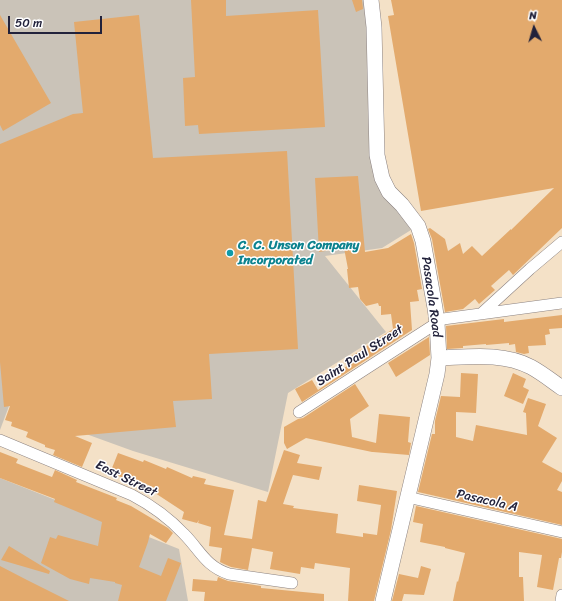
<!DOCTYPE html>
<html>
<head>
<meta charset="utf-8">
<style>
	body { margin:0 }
	#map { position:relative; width:562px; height:601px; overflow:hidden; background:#f4e1c7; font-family:Sriracha,sans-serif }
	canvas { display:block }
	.north { position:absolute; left:514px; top:8px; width:40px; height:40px; -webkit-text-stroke:3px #fff; paint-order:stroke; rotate:355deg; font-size:11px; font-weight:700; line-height:16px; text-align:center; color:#22223b }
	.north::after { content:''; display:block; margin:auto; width:14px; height:18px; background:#22223b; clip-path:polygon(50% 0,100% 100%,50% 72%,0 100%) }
	.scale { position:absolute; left:8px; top:16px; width:94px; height:18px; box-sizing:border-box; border:2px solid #22223b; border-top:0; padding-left:5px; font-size:12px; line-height:14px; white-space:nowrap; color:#22223b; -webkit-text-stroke:3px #fff; paint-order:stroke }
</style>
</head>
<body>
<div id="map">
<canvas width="562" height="601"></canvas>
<div class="north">N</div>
<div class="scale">50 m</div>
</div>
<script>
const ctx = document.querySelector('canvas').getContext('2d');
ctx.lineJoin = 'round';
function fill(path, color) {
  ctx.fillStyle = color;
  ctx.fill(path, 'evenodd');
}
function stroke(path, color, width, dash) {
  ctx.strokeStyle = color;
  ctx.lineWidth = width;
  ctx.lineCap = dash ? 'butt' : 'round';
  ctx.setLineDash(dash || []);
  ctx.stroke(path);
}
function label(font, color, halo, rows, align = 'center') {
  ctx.font = font + ' Sriracha,sans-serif';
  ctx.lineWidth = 3;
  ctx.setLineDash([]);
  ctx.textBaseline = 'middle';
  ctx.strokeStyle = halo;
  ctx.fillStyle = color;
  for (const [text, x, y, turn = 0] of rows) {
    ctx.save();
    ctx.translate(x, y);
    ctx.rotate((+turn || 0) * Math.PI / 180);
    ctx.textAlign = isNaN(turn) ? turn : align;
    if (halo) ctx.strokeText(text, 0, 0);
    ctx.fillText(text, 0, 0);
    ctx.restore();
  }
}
fill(new Path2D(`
	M 0,0 L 367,0 L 379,177 L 411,230 L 382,248 L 325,256 L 386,332 L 288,393 L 268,492 L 133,451 L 9,406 L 0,430 Z
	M 0,478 L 179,549 L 188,601 L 0,601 Z`), '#cac3b8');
fill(new Path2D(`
	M 191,0 L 226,0 L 226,16 L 318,10 L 325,127 L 199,134 L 198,125 L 185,126 L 183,78 L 195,77 Z
	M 352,0 L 362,0 L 363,9 L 356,12 Z
	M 391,0 L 562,0 L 562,228 L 513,275 L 509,270 L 491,286 L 495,290 L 479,304 L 475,299 L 463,309 L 445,312 L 432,239 L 428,229 L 430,228 L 445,239 L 448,251 L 460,243 L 463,254 L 472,246 L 482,256 L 511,229 L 511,230 L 554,188 L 421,211 L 388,16 L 394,15 Z
	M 0,15 L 51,103 L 3,131 L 0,125 Z
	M 139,15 L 153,158 L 287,151 L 298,349 L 209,354 L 212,399 L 173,401 L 176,427 L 75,436 L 92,443 L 82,467 L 53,455 L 55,450 L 45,447 L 45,445 L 26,437 L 28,432 L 11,426 L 12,422 L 5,420 L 10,406 L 4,407 L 0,362 L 0,144 L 73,114 L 83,113 L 74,22 Z
	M 358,176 L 365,252 L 388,248 L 411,234 L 414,243 L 422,289 L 417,290 L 419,301 L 410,302 L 412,330 L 302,402 L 295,389 L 312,380 L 318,390 L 340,375 L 338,372 L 347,366 L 344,361 L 393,329 L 391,314 L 381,315 L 381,306 L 379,306 L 378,303 L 366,306 L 360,299 L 358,287 L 349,288 L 347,269 L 348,269 L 344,248 L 319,252 L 315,178 Z
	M 562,315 L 562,328 L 549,329 L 550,334 L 545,335 L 546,345 L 528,346 L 529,353 L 524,354 L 516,352 L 515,344 L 509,345 L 509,343 L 486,345 L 486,344 L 463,346 L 463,348 L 447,349 L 446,326 L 504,319 L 504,322 Z
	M 429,337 L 430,355 L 396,377 L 388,363 Z
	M 461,373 L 478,374 L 476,413 L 456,412 L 456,437 L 473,441 L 476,425 L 527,435 L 526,413 L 523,412 L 528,398 L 546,404 L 538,426 L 557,438 L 542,462 L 562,473 L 562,481 L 557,490 L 562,492 L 562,525 L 418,492 L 432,434 L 435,434 L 435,421 L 441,396 L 460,397 Z
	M 513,373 L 526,379 L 523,387 L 529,390 L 523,404 L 504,396 Z
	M 355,384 L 369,406 L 350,419 L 352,437 L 376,443 L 379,414 L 410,417 L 408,442 L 411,443 L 409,455 L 373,452 L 372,452 L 306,438 L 287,449 L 284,443 L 284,427 L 298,419 L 303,418 Z
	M 284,450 L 300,455 L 297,463 L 322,467 L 319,480 L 293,475 L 283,504 L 294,506 L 293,508 L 338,514 L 336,533 L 363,537 L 363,533 L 377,535 L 381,505 L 357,501 L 359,485 L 397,491 L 391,530 L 374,601 L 348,601 L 350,568 L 315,563 L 314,569 L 301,567 L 300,574 L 270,569 L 273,552 L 252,548 L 248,570 L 231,567 L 224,564 L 220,562 L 222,548 L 209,546 L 211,527 L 198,523 L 199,520 L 197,523 L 182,519 L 184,512 L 155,493 L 157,489 L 133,478 L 132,481 L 110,473 L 118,453 L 143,462 L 144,460 L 166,469 L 167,467 L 192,478 L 193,476 L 206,479 L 204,484 L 234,490 L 224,535 L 252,539 L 258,500 L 266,502 Z
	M 0,452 L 18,459 L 16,463 L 52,477 L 55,470 L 77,480 L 76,482 L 117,498 L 116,500 L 131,506 L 168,528 L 173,533 L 166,543 L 150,534 L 148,542 L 139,567 L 161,576 L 168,558 L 181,563 L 166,601 L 118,601 L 122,585 L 115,583 L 115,582 L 90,578 L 89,584 L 70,579 L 41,563 L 50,537 L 56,539 L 58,535 L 98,546 L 102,522 L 54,502 L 55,499 L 0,478 Z
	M 416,506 L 562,539 L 562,552 L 561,558 L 559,558 L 553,590 L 537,587 L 542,555 L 519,552 L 519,577 L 523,577 L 524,601 L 453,601 L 457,581 L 458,582 L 465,553 L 445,548 L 445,547 L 420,542 L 423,524 L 413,522 Z
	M 9,546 L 50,571 L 49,574 L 1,560 Z
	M 0,566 L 27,580 L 69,601 L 0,601 Z
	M 421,566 L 431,569 L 424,595 L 404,594 L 402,601 L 392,601 L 399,574 L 418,578 Z
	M 218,577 L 228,581 L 261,586 L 261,588 L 324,594 L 324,601 L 204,601 L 205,592 L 192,591 L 193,579 L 217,581 Z`), '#e3aa6d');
const street = new Path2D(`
	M 482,313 L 530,269 L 562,242
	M 299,412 L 443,319 L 562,303
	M 0,440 L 132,495 C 151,505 169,518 184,534 C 200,550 205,566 229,574 L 292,583
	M 407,497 L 562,532
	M 561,601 L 562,595`);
const secondary = new Path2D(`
	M 371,0 L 374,27 L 377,155 L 382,178 L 389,192 L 402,205 L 418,226 L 423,241 L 435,308 L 437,323 L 439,358 L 437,374 L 383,601
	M 439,358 C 469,357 503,352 531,367 C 542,373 552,381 562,388`);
stroke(street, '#8b8281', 12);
stroke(secondary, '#8b8281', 16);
stroke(street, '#fff', 11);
stroke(secondary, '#fff', 15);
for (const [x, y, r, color] of [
	[230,253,4,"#0f9aa8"]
]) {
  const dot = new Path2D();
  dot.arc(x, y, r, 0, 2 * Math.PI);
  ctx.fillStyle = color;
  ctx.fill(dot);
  stroke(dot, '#fff', 1.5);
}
label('bold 13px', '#0d838f', '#fff', [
	["C. C. Unson Company",238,246],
	["Incorporated",238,261]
], 'left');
label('13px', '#22223b', '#fff', [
	["Pasacola Road",431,297,82],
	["Saint Paul Street",360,356,-33],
	["East Street",126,479,26],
	["Pasacola A",487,501,13]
]);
</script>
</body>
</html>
